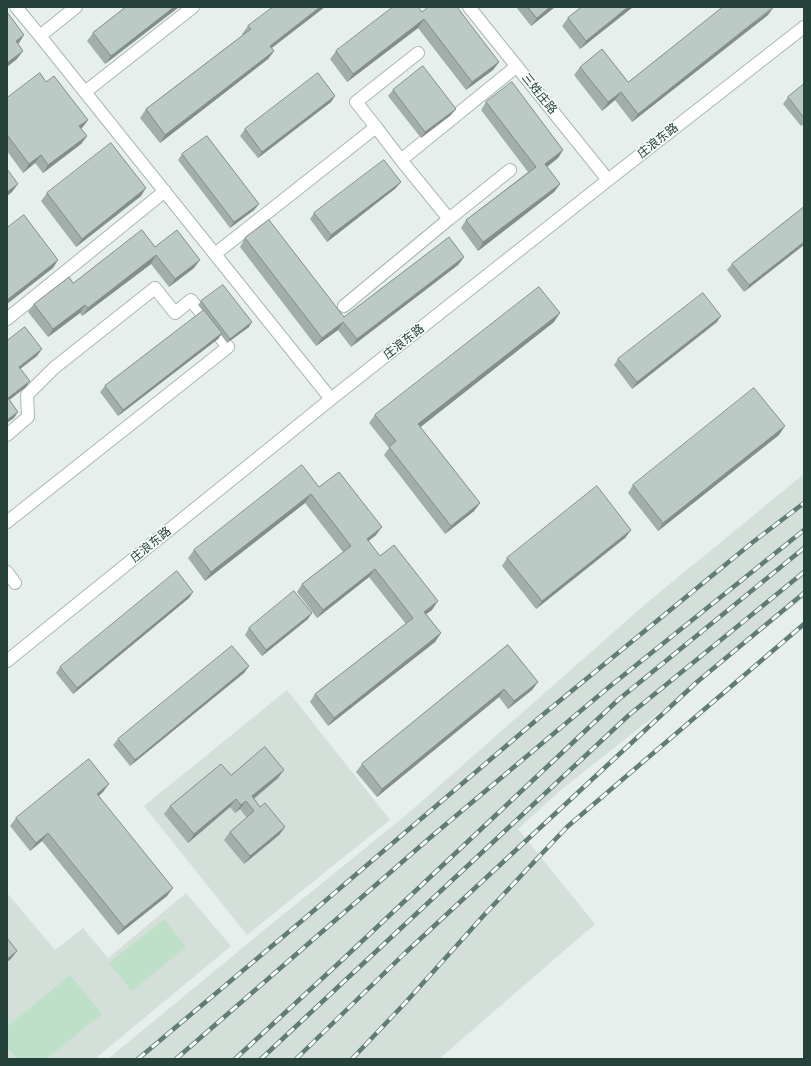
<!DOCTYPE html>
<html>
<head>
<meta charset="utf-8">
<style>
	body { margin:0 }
	#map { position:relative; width:811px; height:1066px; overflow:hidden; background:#e6efeb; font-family:"Open Sans",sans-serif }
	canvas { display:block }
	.frame { position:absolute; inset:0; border:8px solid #24423a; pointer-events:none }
</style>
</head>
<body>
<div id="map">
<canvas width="811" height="1066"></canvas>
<div class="frame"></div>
</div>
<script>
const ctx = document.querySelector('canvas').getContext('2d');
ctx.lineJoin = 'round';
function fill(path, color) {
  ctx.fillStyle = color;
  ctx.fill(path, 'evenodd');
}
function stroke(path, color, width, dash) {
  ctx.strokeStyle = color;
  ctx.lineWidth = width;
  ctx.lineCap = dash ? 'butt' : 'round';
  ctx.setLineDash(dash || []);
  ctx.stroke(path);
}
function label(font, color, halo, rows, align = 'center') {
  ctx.font = font + ' "Open Sans","Noto Sans SC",sans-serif';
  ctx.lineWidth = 3.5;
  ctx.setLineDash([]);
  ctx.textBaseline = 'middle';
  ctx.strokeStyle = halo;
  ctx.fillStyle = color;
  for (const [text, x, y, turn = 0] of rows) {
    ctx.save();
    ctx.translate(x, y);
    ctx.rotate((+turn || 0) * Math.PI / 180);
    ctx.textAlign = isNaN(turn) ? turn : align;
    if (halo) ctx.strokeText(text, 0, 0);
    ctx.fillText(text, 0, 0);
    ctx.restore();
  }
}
fill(new Path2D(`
	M 804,474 L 804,598 L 562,789 L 518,829 L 595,924 L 439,1059 L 108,1059 L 264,930 L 405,816 L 649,601 Z
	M 287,690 L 390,820 L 247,935 L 144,806 Z
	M 7,893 L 55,950 L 83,928 L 108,958 L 186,893 L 231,946 L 95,1059 L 7,1059 Z`), '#d4dfda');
fill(new Path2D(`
	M 164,919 L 186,947 L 132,991 L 109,963 Z
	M 70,975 L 102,1014 L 46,1059 L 17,1059 L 7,1047 L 7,1027 Z`), '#bfe0c8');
const minor = new Path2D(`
	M 16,7 L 40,36 L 331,399
	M 469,7 L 608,180
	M 40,36 L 76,7
	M 85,92 L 193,7
	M 376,127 L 401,160
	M 510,170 L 449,219 L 401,160 L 517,66
	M 215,254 L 376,127 L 356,102 L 418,53
	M 344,306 L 449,219
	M 7,319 L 165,191
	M 7,435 L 28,417 L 27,395 L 54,368 L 155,288 L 175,313 L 191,300 L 228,347 L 7,522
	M 7,572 L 15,583
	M 7,661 L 331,399 L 608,180 L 804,27`);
stroke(minor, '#a8b8b2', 14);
stroke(minor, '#fff', 12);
const rail = new Path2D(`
	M 138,1059 L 304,919 L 540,717 L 753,542 L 804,503
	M 176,1059 L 432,836 L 609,687 L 804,530
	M 235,1059 L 340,962 L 618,700 L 804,548
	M 261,1059 L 629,715 L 804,572
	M 296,1059 L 404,954 L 697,682 L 804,593
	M 352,1059 L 406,1002 L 485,914 L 567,827 L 804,624`);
stroke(rail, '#5f7d75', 4.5);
stroke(rail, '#f7fbf9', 3, [9]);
fill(new Path2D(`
	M 126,7 L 179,7 L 105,64 L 87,41 L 93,33 Z
	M 516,7 L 555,7 L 531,26 Z
	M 582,7 L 633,7 L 580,49 L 562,26 L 568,18 Z
	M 422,12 L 499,62 L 493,70 L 466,90 L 418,28 L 347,82 L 330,59 L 336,51 Z
	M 768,15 L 632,122 L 615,100 L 602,111 L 574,75 L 580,67 L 628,82 Z
	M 248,26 L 272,48 L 274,51 L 268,59 L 160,143 L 140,118 L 146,109 L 243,35 L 242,34 Z
	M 46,82 L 88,120 L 81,129 L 87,136 L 81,144 L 43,173 L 35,163 L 23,173 L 7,151 L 7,98 Z
	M 804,84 L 804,124 L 801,126 L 783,104 L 788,97 Z
	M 393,90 L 451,115 L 421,138 L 388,96 Z
	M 335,96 L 331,102 L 258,158 L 240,136 L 245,129 Z
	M 486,102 L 563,150 L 558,158 L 547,167 L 560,184 L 554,192 L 478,251 L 461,228 L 466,220 L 528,172 L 481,110 Z
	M 182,154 L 259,204 L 254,210 L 230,228 L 178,160 Z
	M 396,188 L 327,242 L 310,219 L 314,213 Z
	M 47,193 L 141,196 L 76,247 L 41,201 Z
	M 804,207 L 744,292 L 727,270 L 732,264 Z
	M 245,238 L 344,317 L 464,257 L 458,265 L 351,347 L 338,330 L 316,346 L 240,247 Z
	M 155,247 L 194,268 L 169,287 L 151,264 L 82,316 L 80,313 L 48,337 L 28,312 L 34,304 L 73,283 Z
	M 201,301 L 249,327 L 227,343 L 221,335 L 218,339 L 118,416 L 100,392 L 105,386 L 203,311 L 198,305 Z
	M 554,322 L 420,427 L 480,503 L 474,511 L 445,534 L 384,455 L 389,448 L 369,423 L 375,415 Z
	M 717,322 L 632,389 L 614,365 L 618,359 Z
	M 779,435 L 658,531 L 628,493 L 633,485 Z
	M 319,487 L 376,535 L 368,541 L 380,556 L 432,610 L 426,614 L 441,633 L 435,642 L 328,726 L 310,702 L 315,694 L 406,624 L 369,577 L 317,618 L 297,592 L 302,584 L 343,552 L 305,503 L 205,581 L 188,558 L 194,550 Z
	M 631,530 L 625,538 L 536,609 L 502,566 L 507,558 Z
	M 193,592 L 189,598 L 73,694 L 56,673 L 60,667 Z
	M 308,619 L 262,656 L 245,635 L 249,628 Z
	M 508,645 L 538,682 L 532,690 L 508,709 L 499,697 L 377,797 L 356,772 L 362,764 Z
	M 249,666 L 244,673 L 130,766 L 113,745 L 118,739 Z
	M 231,775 L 278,778 L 254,799 L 260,807 L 285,827 L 279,835 L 244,864 L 224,840 L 230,832 L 247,818 L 240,809 L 235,813 L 230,807 L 188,843 L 164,814 L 170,806 Z
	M 103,792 L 99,796 L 167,896 L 118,935 L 42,841 L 30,851 L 10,826 L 16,818 Z`), '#a1aea9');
fill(new Path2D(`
	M 174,7 L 179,7 L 105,64 L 111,56 Z
	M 320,7 L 325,7 L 264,54 L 270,46 Z
	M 550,7 L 555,7 L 531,26 L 537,18 Z
	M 628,7 L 633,7 L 580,49 L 586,41 Z
	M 774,7 L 768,15 L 632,122 L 638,114 Z
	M 424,19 L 418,28 L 347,82 L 353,74 Z
	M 24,35 L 19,43 L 10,50 L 16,41 Z
	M 23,51 L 17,59 L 7,67 L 7,63 Z
	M 274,51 L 268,59 L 160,143 L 165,135 Z
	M 499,62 L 493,70 L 466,90 L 472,82 Z
	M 621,92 L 615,100 L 602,111 L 608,102 Z
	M 335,96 L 331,102 L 258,158 L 262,152 Z
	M 456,109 L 451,115 L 421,138 L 425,132 Z
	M 88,120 L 82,128 L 74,135 L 79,126 Z
	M 87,136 L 81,144 L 43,173 L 48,165 Z
	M 563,150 L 558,158 L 539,173 L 545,164 Z
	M 41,155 L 35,163 L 23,173 L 29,164 Z
	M 401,182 L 396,188 L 327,242 L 331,235 Z
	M 18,184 L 12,192 L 7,196 L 7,192 Z
	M 560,184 L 554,192 L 478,251 L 483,242 Z
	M 146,188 L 141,196 L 76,247 L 82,239 Z
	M 259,204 L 254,210 L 230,228 L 234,222 Z
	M 804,242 L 804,245 L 744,292 L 749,285 Z
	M 156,255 L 151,264 L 82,316 L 88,308 Z
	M 464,257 L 458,265 L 351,347 L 357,339 Z
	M 58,260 L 53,268 L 7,304 L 7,300 Z
	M 200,260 L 194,268 L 169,287 L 175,279 Z
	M 85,305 L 80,313 L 48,337 L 53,329 Z
	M 560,313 L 554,322 L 413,433 L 418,424 Z
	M 721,316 L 717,322 L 632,389 L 637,382 Z
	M 252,322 L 249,327 L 227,343 L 230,339 Z
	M 343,322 L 338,330 L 316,346 L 322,338 Z
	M 222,333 L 218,339 L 118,416 L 123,410 Z
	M 42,349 L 37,356 L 15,373 L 19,367 Z
	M 30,381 L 26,387 L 7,402 L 8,398 Z
	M 18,412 L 14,418 L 7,423 L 7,420 Z
	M 785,426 L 779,435 L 658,531 L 663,523 Z
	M 311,494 L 305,503 L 205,581 L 211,572 Z
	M 480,503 L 474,511 L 445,534 L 451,526 Z
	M 382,527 L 376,535 L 361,547 L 367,539 Z
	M 631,530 L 625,538 L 536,609 L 542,601 Z
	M 375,569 L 369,577 L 317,618 L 323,610 Z
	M 193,592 L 189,598 L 73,694 L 77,688 Z
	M 438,601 L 432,610 L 418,620 L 424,612 Z
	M 312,613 L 308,619 L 262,656 L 266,650 Z
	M 441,633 L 435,642 L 328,726 L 334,718 Z
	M 249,666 L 244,673 L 130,766 L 135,760 Z
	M 538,682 L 532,690 L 508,709 L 514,701 Z
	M 504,689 L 499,697 L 377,797 L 382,789 Z
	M 284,770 L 278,778 L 248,803 L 252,796 Z
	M 109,784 L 103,792 L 91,802 L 97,794 Z
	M 236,799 L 230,807 L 188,843 L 194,834 Z
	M 246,801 L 240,809 L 235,813 L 241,805 Z
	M 285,827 L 279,835 L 244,864 L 250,856 Z
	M 48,833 L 42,841 L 30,851 L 36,843 Z
	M 173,888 L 167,896 L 118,935 L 124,927 Z
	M 17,951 L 11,959 L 7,962 L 7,959 Z`), '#838d89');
const building = new Path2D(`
	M 126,7 L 174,7 L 111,56 L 93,33 Z
	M 273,7 L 320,7 L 270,46 L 274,51 L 165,135 L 146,109 L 251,29 L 248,26 Z
	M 393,7 L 418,7 L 422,12 L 428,7 L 457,7 L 499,62 L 472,82 L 424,19 L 353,74 L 336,51 Z
	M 528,7 L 550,7 L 537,18 Z
	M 582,7 L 628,7 L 586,41 L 568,18 Z
	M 723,7 L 773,7 L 638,114 L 621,92 L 608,102 L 580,67 L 602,49 L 628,82 Z
	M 7,12 L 24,35 L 16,41 L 23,51 L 7,63 Z
	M 423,66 L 456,109 L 425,132 L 393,90 Z
	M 40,73 L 46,82 L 54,76 L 88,120 L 79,126 L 87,136 L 48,165 L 41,155 L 29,164 L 7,135 L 7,111 L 8,111 L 7,110 L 7,98 Z
	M 318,73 L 335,96 L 262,152 L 245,129 Z
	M 512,82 L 563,150 L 545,164 L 560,184 L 483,242 L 466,220 L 536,167 L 486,102 Z
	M 804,84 L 804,118 L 788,97 Z
	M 207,136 L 259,204 L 234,222 L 182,154 Z
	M 111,143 L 146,188 L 82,239 L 47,193 Z
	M 384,160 L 401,182 L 331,235 L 314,213 Z
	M 7,169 L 18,184 L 7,192 Z
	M 804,207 L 804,242 L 749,285 L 732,264 Z
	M 24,215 L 58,260 L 7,300 L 7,228 Z
	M 269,220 L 344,317 L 449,237 L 464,257 L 357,339 L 343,322 L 322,338 L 245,238 Z
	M 142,230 L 155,247 L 177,230 L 200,260 L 175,279 L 156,255 L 88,308 L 85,305 L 53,329 L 34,304 L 69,277 L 73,283 Z
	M 223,285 L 252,322 L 230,339 L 201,301 Z
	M 539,287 L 560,313 L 418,424 L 480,503 L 451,526 L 389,447 L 396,441 L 375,415 Z
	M 703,293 L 721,316 L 637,382 L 618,359 Z
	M 204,310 L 222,333 L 123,410 L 105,386 Z
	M 25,327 L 42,349 L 19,367 L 30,381 L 8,398 L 18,412 L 7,420 L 7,341 Z
	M 754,388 L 785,426 L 663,523 L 633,485 Z
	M 302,465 L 319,487 L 339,472 L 382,527 L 367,539 L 380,556 L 394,545 L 438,601 L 424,612 L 441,633 L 334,718 L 315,694 L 413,618 L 375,569 L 323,610 L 302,584 L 351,546 L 311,494 L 211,572 L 194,550 Z
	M 597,486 L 631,530 L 542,601 L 507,558 Z
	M 177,571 L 193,592 L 77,688 L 60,667 Z
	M 294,591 L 312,613 L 266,650 L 249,628 Z
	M 508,645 L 538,682 L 514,701 L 504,689 L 382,789 L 362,764 Z
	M 232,646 L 249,666 L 135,760 L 118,739 Z
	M 265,747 L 284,770 L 252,796 L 260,807 L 265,803 L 285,827 L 250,856 L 230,832 L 254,811 L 246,801 L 241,805 L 236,799 L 194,834 L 170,806 L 221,764 L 231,775 Z
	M 89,759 L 109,784 L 97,794 L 173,888 L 124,927 L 48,833 L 36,843 L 16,818 Z
	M 7,938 L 17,951 L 7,959 Z`);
fill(building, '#bbcac4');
stroke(building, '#838d89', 1);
label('12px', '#24423a', '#f7fbf9', [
	["三姓庄路",539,94,51],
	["庄浪东路",658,141,-38],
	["庄浪东路",404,342,-38],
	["庄浪东路",151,545,-39]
]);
</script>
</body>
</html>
